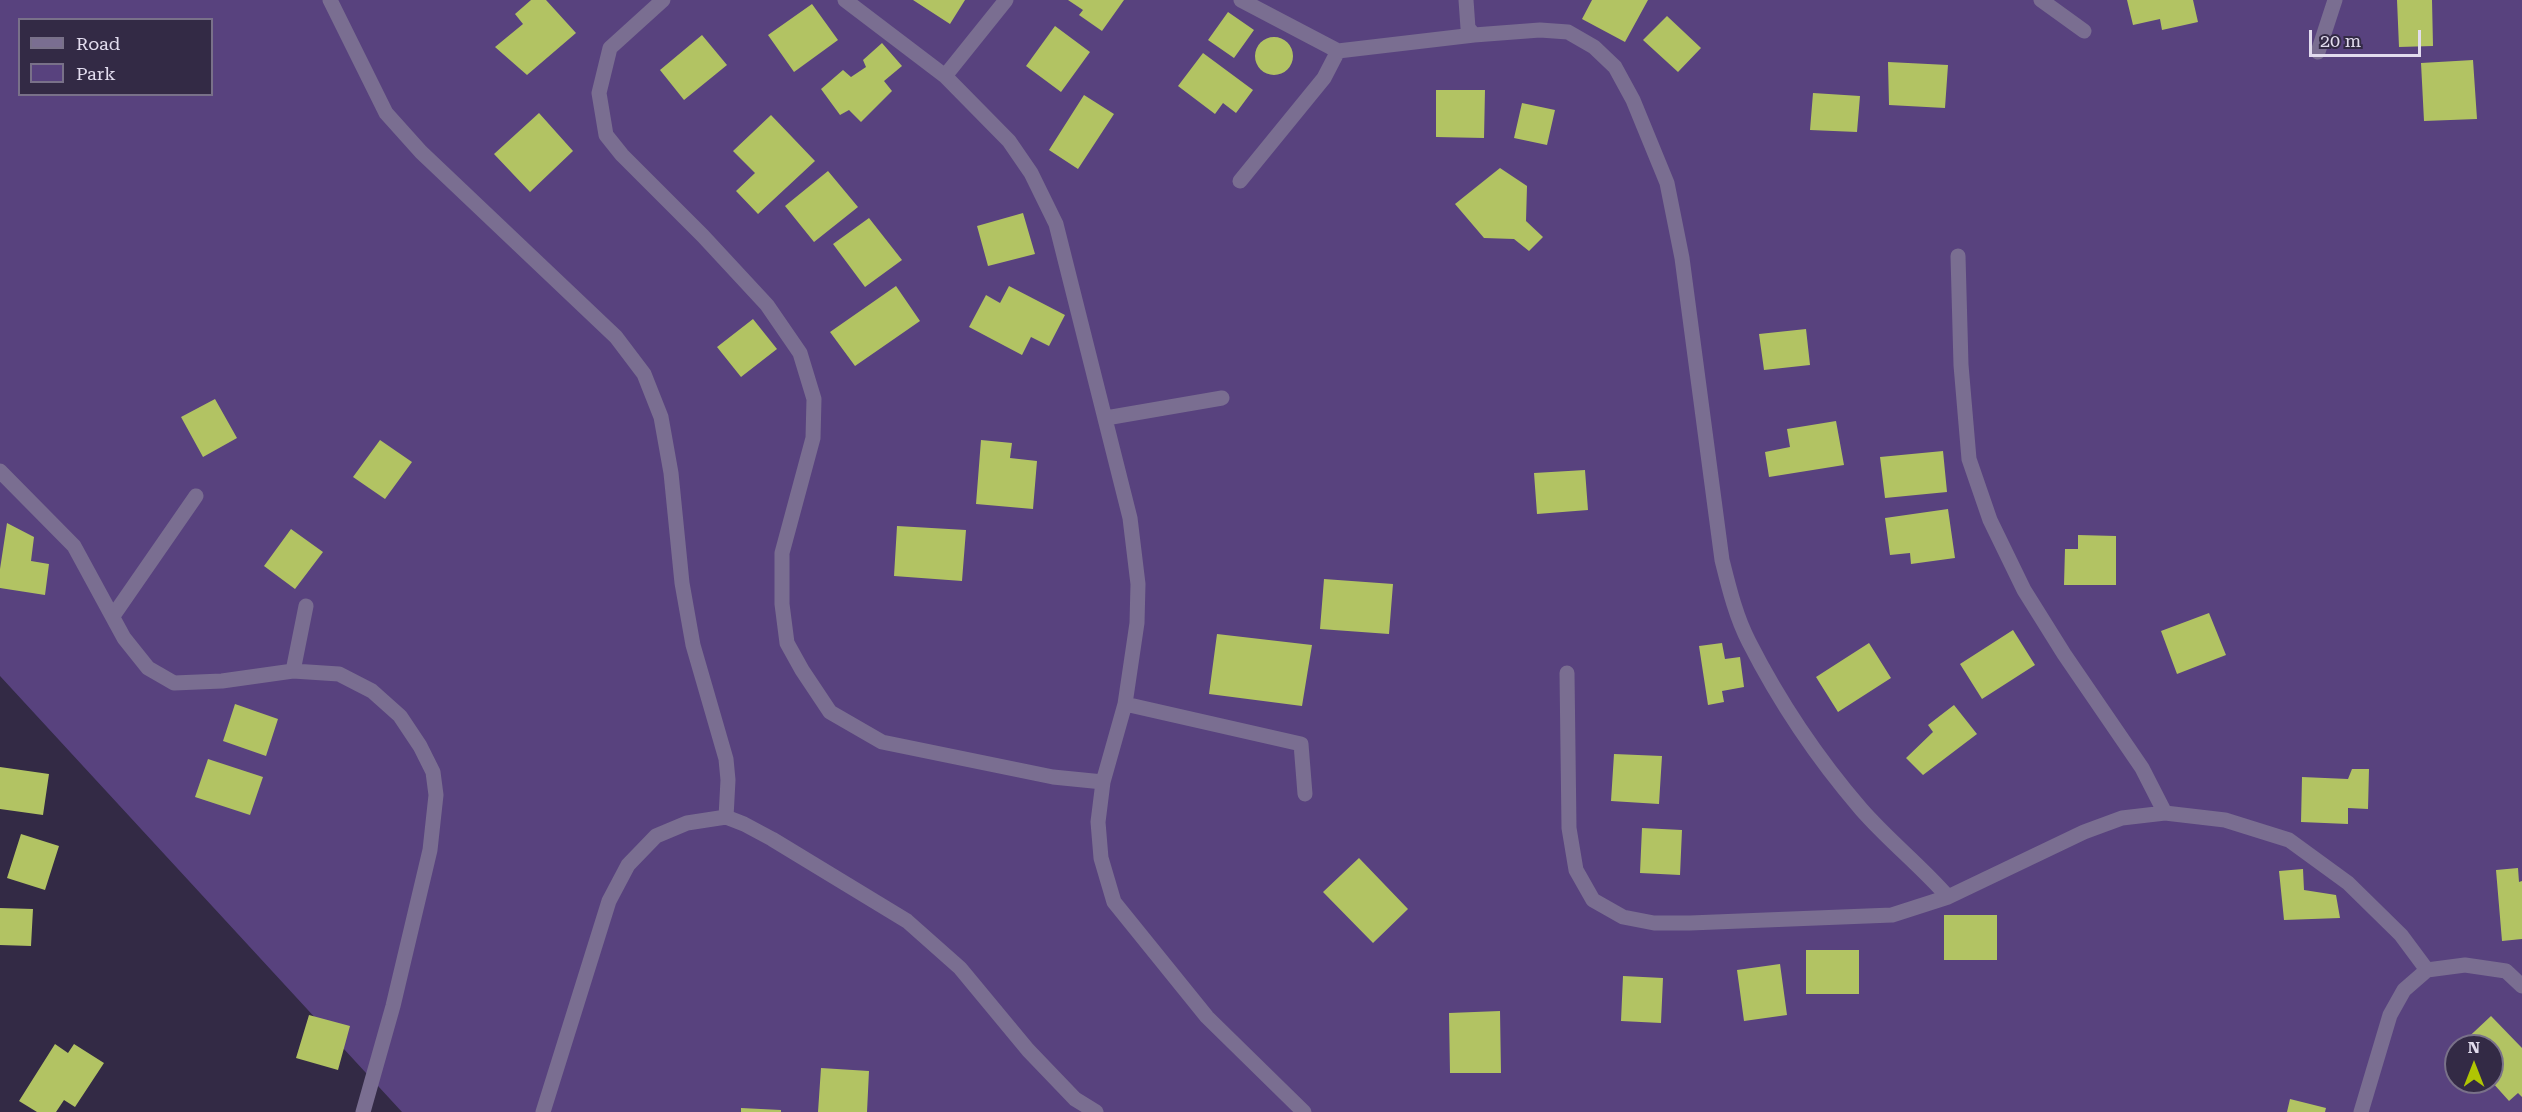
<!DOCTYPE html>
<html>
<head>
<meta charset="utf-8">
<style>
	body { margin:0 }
	#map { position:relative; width:2522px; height:1112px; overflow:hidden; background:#332a45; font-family:"Roboto Serif",serif }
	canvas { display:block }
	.legend { position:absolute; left:18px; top:18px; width:195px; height:78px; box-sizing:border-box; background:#332a45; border:2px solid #797189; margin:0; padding:8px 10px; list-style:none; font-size:18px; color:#e2dcee }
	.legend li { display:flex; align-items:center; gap:12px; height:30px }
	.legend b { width:30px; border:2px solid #797189 }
	.north { position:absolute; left:2444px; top:1034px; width:60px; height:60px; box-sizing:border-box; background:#332a45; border:2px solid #797189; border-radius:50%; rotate:0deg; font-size:16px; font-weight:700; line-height:24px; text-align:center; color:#e2dcee }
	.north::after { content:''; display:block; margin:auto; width:21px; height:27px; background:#b0c503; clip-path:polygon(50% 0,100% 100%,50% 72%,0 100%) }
	.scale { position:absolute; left:2309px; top:30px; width:112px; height:27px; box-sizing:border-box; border:3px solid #e2dcee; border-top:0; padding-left:8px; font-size:18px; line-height:21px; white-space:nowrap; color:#e2dcee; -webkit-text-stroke:4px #332a45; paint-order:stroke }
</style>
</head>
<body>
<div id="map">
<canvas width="2522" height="1112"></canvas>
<ul class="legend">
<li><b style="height:8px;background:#7a6e91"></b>Road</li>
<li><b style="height:16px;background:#58427e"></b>Park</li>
</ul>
<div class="north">N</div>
<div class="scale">20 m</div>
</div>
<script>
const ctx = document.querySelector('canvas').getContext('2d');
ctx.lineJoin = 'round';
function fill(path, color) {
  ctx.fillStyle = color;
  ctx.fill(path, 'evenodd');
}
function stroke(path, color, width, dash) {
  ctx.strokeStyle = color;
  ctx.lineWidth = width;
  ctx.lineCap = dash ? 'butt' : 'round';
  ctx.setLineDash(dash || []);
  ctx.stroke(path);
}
fill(new Path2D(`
	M 0,0 L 2522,0 L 2522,1112 L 402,1112 L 0,676 ZM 20,20 L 212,20 L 212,94 L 20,94 ZM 2456,1046 L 2492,1046 L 2492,1082 L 2456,1082 Z`), '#58427e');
fill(new Path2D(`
	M 531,0 L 546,0 L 576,33 L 527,75 L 495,47 L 523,24 L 515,14 Z
	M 913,0 L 965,0 L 950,24 Z
	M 1068,0 L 1124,0 L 1102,31 L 1079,15 L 1083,10 Z
	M 1592,0 L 1648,0 L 1625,42 L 1582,19 Z
	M 2127,0 L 2193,0 L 2198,22 L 2162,30 L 2160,19 L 2133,25 Z
	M 2397,0 L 2432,0 L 2433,46 L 2399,47 Z
	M 812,4 L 838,40 L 794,72 L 768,35 Z
	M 1228,12 L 1254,30 L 1234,58 L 1208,40 Z
	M 1667,16 L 1701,48 L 1678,72 L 1643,40 Z
	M 1055,26 L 1090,52 L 1061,92 L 1026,66 Z
	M 702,35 L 727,65 L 684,100 L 660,70 Z
	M1255 56a19 19 0 1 1 38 0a19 19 0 1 1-38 0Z
	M 882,43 L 902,66 L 884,81 L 892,91 L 861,122 L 849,110 L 840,115 L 821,89 L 843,70 L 851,77 L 866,67 L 863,60 Z
	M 1203,53 L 1253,90 L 1236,113 L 1223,103 L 1215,114 L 1178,86 Z
	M 2473,60 L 2477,119 L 2424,121 L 2421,63 Z
	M 1888,62 L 1948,65 L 1945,108 L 1889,105 Z
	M 1436,90 L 1485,90 L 1484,138 L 1436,137 Z
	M 1813,93 L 1860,96 L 1857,132 L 1810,130 Z
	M 1084,95 L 1114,114 L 1078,169 L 1049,150 Z
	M 1522,103 L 1555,110 L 1547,145 L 1514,138 Z
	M 539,113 L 573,151 L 530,192 L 494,154 Z
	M 771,115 L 815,161 L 758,214 L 736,191 L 755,173 L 733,151 Z
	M 1500,168 L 1527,186 L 1526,221 L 1543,237 L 1529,251 L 1514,239 L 1484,238 L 1455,204 Z
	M 828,171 L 858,207 L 814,242 L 785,206 Z
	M 1023,213 L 1035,254 L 988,266 L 977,226 Z
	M 869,218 L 902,260 L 865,287 L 833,244 Z
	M 896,286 L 920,321 L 855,366 L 830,332 Z
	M 1009,286 L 1065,315 L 1049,346 L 1031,337 L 1022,355 L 969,327 L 986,295 L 1000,303 Z
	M 753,319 L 777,349 L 741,377 L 717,347 Z
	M 1806,329 L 1810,365 L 1764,370 L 1759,334 Z
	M 215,399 L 237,438 L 203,457 L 181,417 Z
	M 1836,421 L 1844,465 L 1769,477 L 1765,452 L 1790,447 L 1787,429 Z
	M 380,440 L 412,462 L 385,499 L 353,477 Z
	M 981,440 L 1012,443 L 1010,458 L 1037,461 L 1033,509 L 976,504 Z
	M 1943,451 L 1947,492 L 1885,498 L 1880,457 Z
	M 1585,470 L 1588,510 L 1537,514 L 1534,473 Z
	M 1948,509 L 1955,558 L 1911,564 L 1910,553 L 1890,555 L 1885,518 Z
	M 7,523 L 34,537 L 31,561 L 49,564 L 45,595 L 0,588 L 0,569 Z
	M 897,526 L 966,530 L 962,581 L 894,576 Z
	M 291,529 L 323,552 L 295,589 L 264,566 Z
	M 2078,535 L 2116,536 L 2116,585 L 2064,585 L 2065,549 L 2078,549 Z
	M 1324,579 L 1393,584 L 1389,634 L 1320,629 Z
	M 2209,613 L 2226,655 L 2177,674 L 2161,631 Z
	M 2013,630 L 2035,665 L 1982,699 L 1960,664 Z
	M 1217,634 L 1312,645 L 1302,706 L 1209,694 Z
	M 1722,643 L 1725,659 L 1740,657 L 1744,687 L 1722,691 L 1724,702 L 1708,705 L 1699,646 Z
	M 1869,643 L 1891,678 L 1838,712 L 1816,677 Z
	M 235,704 L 278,719 L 266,756 L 223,741 Z
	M 1954,705 L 1977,734 L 1923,775 L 1906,758 L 1933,732 L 1928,725 Z
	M 1614,754 L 1662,756 L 1659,804 L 1611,801 Z
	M 208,759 L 263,777 L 250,815 L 195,797 Z
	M 0,767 L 49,774 L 43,815 L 0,809 Z
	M 2352,769 L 2369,769 L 2368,809 L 2348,808 L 2348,824 L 2301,822 L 2302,777 L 2348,779 Z
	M 1642,828 L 1682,830 L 1680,875 L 1640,873 Z
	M 21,834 L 59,846 L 45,890 L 7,878 Z
	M 1359,858 L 1408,909 L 1373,943 L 1323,892 Z
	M 2518,868 L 2519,882 L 2522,881 L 2522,939 L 2502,941 L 2496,870 Z
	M 2303,869 L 2304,890 L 2336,895 L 2340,918 L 2284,920 L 2279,871 Z
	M 0,908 L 33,909 L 31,946 L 0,945 Z
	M 1944,915 L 1997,915 L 1997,960 L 1944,960 Z
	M 1806,950 L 1859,950 L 1859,994 L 1806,994 Z
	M 1780,964 L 1787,1015 L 1744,1021 L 1737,970 Z
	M 1623,976 L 1663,978 L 1661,1023 L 1621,1021 Z
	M 1500,1011 L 1501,1073 L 1450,1073 L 1449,1013 Z
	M 309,1015 L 350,1026 L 338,1070 L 296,1058 Z
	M 2491,1016 L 2522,1048 L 2522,1097 L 2518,1093 L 2509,1101 L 2492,1082 L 2492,1046 L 2459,1046 Z
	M 55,1044 L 68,1053 L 74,1044 L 104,1063 L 75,1107 L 64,1100 L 56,1112 L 37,1112 L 19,1101 Z
	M 821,1068 L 869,1071 L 867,1112 L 818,1112 Z
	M 2290,1099 L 2326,1108 L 2325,1112 L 2287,1112 Z
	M 741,1108 L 781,1110 L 781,1112 L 741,1112 Z`), '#b2c363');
stroke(new Path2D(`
	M 330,0 L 386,113 L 421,152 L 616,337 L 644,374 L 661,417 L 671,473 L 682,583 L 693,645 L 726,759 L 728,780 L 726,817
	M 663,0 L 610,48 L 599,93 L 606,135 L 622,155 L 703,236 L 767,305 L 800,353 L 814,399 L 813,438 L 782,553 L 782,604 L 787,643 L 802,670 L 830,712 L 882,742 L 1053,777 L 1103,782 L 1125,704 L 1137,623 L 1138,584 L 1130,518 L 1056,224 L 1031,173 L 1009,141 L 945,76 L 845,0
	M 1466,0 L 1468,28 L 1474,35 L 1540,30 L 1568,32 L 1594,47 L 1615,67 L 1633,100 L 1667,183 L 1682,258 L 1722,560 C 1729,588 1736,617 1749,642 C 1779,701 1818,759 1861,809 C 1888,840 1921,866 1948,897 L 2084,832 L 2122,818 L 2165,813 L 2225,820 L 2289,840 L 2348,883 L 2401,935 L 2427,970
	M 2041,0 L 2084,31
	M 1338,51 L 1474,35
	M 2318,52 L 2335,0
	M 945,76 L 1006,0
	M 1240,181 L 1324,78 L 1338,51 L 1241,0
	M 1958,256 L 1961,365 L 1969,459 L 1990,520 L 2024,590 L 2064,654 L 2142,768 L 2165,813
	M 1106,418 L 1222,398
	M 0,471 L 74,546 L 124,638 L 148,668 L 174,683 L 222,681 L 293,671 L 339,674 L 372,691 L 400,716 L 420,746 L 433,772 L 436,795 L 430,850 L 393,1006 L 363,1112
	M 113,616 L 196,496
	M 293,671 L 306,606
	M 1567,673 L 1569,828 L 1576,870 L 1593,900 L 1623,917 L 1654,923 L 1690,923 L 1892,915 L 1948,897
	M 1125,704 L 1301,744 L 1305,794
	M 1103,782 L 1098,822 L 1101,858 L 1114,902 L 1207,1017 L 1304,1112
	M 543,1112 L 609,901 L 628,865 L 656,836 L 687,823 L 726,817 L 744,824 L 772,839 L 907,921 L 960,968 L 1028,1050 L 1075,1099 L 1096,1112
	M 2361,1112 L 2390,1015 L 2404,990 L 2427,970 L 2465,965 L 2506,971 L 2522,986`), '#7a6e91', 15);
</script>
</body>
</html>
